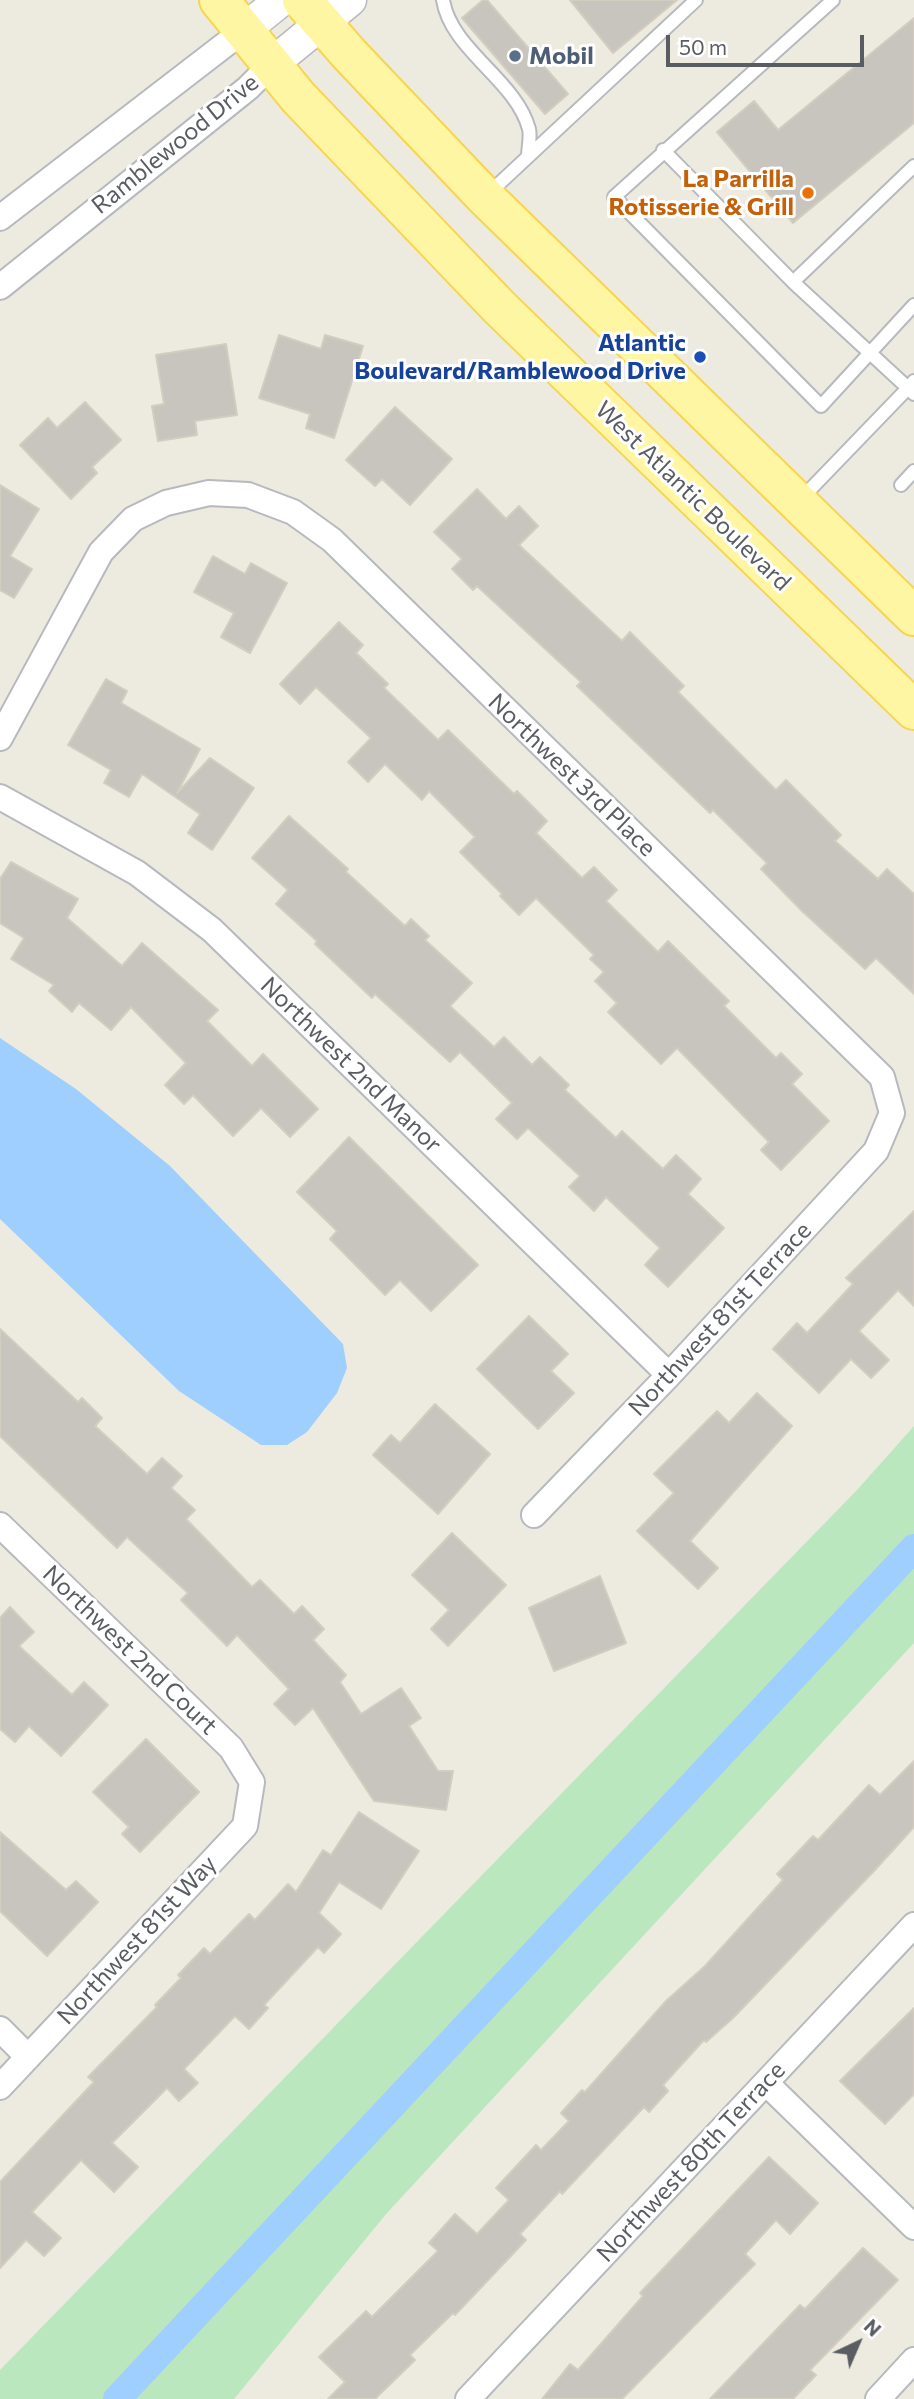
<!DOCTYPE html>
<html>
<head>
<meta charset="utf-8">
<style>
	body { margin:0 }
	#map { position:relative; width:914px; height:2399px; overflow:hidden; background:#edebe0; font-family:Commissioner,sans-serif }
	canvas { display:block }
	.north { position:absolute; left:823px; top:2308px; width:70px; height:70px; -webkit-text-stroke:5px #fff; paint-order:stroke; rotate:44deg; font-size:19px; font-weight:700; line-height:28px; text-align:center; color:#595d62 }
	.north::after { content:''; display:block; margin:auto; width:24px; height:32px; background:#595d62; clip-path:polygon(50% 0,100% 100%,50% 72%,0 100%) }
	.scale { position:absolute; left:666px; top:35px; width:198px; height:32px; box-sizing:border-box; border:4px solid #595d62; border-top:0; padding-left:9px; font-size:21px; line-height:24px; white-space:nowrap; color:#595d62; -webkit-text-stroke:5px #fff; paint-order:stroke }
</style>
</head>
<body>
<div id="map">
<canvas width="914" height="2399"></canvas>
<div class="north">N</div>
<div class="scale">50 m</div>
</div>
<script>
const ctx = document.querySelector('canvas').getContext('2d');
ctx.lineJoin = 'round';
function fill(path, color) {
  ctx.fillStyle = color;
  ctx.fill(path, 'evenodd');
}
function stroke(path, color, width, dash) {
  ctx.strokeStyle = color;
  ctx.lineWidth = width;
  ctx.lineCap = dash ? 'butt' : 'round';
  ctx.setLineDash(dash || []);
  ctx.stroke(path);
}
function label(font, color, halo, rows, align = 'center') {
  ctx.font = font + ' Commissioner,sans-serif';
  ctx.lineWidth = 6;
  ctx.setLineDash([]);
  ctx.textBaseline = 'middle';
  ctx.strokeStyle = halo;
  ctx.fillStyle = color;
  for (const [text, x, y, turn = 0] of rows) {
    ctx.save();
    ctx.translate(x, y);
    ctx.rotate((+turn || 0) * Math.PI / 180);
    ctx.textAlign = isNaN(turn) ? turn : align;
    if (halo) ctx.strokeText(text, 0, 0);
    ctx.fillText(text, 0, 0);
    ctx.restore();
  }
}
fill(new Path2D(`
	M 914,1426 L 914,1643 L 387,2213 L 234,2399 L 0,2399 L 0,2370 L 857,1490 Z`), '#bbe7be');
fill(new Path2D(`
	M 0,1038 L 76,1089 L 170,1166 L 343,1344 L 347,1368 L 337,1393 L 307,1432 L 287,1445 L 261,1445 L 179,1391 L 0,1219 Z`), '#9fcfff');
stroke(new Path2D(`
	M 117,2399 L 914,1548`), '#9fcfff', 28);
const building = new Path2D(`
	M 483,0 L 487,0 L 568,94 L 545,114 L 462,18 Z
	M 570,0 L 677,0 L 613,53 Z
	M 914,18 L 914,123 L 793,223 L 717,132 L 754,101 L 778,130 Z
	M 279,335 L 321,349 L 325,335 L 363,346 L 334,438 L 306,428 L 310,414 L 259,398 Z
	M 226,344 L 237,415 L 195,421 L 197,435 L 158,441 L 152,406 L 164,404 L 156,355 Z
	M 85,402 L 121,440 L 92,467 L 97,473 L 71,499 L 20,445 L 48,418 L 57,428 Z
	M 395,407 L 452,459 L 410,505 L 382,479 L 375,486 L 346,460 Z
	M 0,485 L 39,509 L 10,556 L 32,569 L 14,598 L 0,590 Z
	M 477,489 L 506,519 L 519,506 L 538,526 L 519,545 L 622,641 L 630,632 L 684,686 L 678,692 L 776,790 L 786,780 L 841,835 L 835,841 L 878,879 L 887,869 L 914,894 L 914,994 L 876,958 L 865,969 L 802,911 L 761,869 L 767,863 L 713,810 L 710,813 L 577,686 L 581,682 L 477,586 L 473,590 L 452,569 L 462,559 L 434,532 Z
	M 213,556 L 245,574 L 251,563 L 287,583 L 250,653 L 221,637 L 234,613 L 194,592 Z
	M 339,622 L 363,645 L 356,653 L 388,684 L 384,688 L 438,740 L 448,730 L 514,794 L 517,791 L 547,821 L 536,833 L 582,878 L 594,867 L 617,890 L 606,901 L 658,952 L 668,941 L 729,1001 L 724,1006 L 776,1058 L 781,1053 L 802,1074 L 792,1084 L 829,1121 L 781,1170 L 761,1150 L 769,1142 L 677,1048 L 661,1064 L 608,1012 L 617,1003 L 595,981 L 604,972 L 590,959 L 594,955 L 536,898 L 519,915 L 500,896 L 502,894 L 460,852 L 475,837 L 429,791 L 422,800 L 385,764 L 368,782 L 348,762 L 371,738 L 316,687 L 300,704 L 280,684 Z
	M 106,679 L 127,691 L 121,703 L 200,749 L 177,793 L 210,758 L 254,788 L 212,850 L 188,833 L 200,814 L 142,774 L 129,797 L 104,783 L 111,770 L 68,745 Z
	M 289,816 L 348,869 L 346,872 L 405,926 L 411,919 L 429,936 L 425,940 L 472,983 L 450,1006 L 494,1047 L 504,1037 L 532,1065 L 540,1057 L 569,1085 L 565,1090 L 616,1138 L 622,1131 L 663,1169 L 676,1155 L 701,1179 L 688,1194 L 724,1228 L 668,1287 L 645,1265 L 660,1248 L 606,1197 L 594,1211 L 569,1187 L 580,1176 L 528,1128 L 517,1139 L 496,1119 L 512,1103 L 460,1052 L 450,1062 L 375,994 L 372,998 L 315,944 L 317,941 L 276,904 L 288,890 L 252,858 Z
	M 11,862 L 78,899 L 67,918 L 122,966 L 142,943 L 218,1010 L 207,1021 L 252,1066 L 263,1054 L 318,1109 L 290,1137 L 261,1108 L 233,1136 L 193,1095 L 184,1104 L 165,1085 L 186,1063 L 131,1007 L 111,1030 L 79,1003 L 72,1012 L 49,991 L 54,985 L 11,959 L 24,938 L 0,923 L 0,879 Z
	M 349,1137 L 478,1265 L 431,1311 L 400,1280 L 385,1295 L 330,1239 L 337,1231 L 297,1192 Z
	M 914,1211 L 914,1306 L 898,1290 L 859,1331 L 889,1360 L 871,1378 L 851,1359 L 819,1393 L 773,1349 L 797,1323 L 807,1333 L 853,1284 L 846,1278 Z
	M 529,1316 L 568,1354 L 551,1371 L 574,1393 L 538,1429 L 477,1369 Z
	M 0,1329 L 78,1402 L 82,1398 L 102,1418 L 95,1426 L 147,1474 L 162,1458 L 182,1476 L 171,1488 L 195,1510 L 186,1519 L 252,1587 L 260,1580 L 294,1614 L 302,1606 L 324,1629 L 313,1640 L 346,1675 L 340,1682 L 361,1714 L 401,1688 L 421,1718 L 409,1726 L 438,1771 L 453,1771 L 446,1810 L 374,1801 L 313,1708 L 295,1725 L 274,1704 L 289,1689 L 237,1635 L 227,1646 L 181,1600 L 188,1593 L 127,1537 L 117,1548 L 0,1436 Z
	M 757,1393 L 792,1426 L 690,1541 L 718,1568 L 698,1589 L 637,1531 L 674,1493 L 654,1474 L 717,1411 L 729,1423 Z
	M 435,1404 L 490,1454 L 438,1514 L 373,1455 L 391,1435 L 400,1443 Z
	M 452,1533 L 506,1585 L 448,1646 L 431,1629 L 449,1610 L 412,1575 Z
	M 600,1576 L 626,1643 L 554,1671 L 529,1608 Z
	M 10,1607 L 34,1632 L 19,1646 L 72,1695 L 84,1682 L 108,1705 L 61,1756 L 29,1726 L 15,1742 L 0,1729 L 0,1618 Z
	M 146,1739 L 199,1792 L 140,1852 L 122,1834 L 129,1827 L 93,1792 Z
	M 914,1761 L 914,1827 L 874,1871 L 733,2018 L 706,2042 L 704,2040 L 663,2085 L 668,2091 L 649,2112 L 644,2107 L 562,2194 L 560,2191 L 520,2234 L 526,2240 L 455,2315 L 453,2313 L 410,2355 L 415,2360 L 375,2399 L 328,2399 L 345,2382 L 319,2357 L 366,2311 L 372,2317 L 438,2251 L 429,2243 L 455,2214 L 477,2234 L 509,2200 L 496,2188 L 536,2145 L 541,2150 L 569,2121 L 561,2113 L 582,2090 L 585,2092 L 666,2001 L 705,1966 L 783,1880 L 777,1874 L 813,1836 L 818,1840 L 869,1785 L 880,1795 Z
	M 359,1812 L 419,1851 L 381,1909 L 339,1882 L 319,1913 L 341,1934 L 324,1953 L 318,1947 L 264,2005 L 268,2008 L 249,2029 L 235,2016 L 184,2069 L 198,2083 L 179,2101 L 167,2088 L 112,2143 L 138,2167 L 114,2192 L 81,2160 L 32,2212 L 61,2238 L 44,2256 L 26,2240 L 0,2268 L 0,2182 L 94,2082 L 88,2077 L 157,2007 L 155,2005 L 181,1978 L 178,1975 L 204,1948 L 210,1954 L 249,1914 L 255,1920 L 288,1884 L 296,1892 L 323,1850 L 331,1855 Z
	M 0,1832 L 66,1890 L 76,1881 L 98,1902 L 47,1956 L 0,1911 Z
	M 914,2008 L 914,2094 L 885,2124 L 840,2081 Z
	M 769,2157 L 818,2203 L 790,2234 L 776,2220 L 745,2254 L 755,2264 L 622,2399 L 542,2399 L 570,2364 L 578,2370 L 643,2296 L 640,2293 Z
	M 863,2248 L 898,2280 L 810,2370 L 816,2375 L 793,2399 L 710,2399 L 800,2305 L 805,2309 Z`);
fill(building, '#c8c5be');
stroke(building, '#d2cdbf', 2);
const service = new Path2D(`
	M 443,0 C 451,50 516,80 529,129 C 531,137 528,148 528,156
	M 833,0 L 614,197 L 821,406 L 914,305
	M 663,150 L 793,282 L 914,166
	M 488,194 L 696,0
	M 793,282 L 908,388 L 914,381
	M 901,485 L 914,471
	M 800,500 L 908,388 L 914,394`);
const minor = new Path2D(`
	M 0,218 L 244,30
	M 0,287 L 248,88 L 272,64
	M 0,738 L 101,552 L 133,519 L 166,503 L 209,493 L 248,495 L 293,512 L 332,540 L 882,1077 L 892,1113 L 876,1151 L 669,1375 L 534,1515
	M 0,797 L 137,873 L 212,930 L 669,1375
	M 0,1525 L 231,1748 L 252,1782 L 245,1826 L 0,2087
	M 0,2029 L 28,2057
	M 766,2083 L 914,2227
	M 468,2399 L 914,1925
	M 878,2399 L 914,2360`);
const tertiary = new Path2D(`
	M 244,30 L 281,0
	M 272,64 L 350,0`);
const primary = new Path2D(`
	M 219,0 L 298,97 L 499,307 L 914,710
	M 302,0 L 350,55 L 485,197 L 914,616`);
stroke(service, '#b6b9be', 16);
stroke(minor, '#b6b9be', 28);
stroke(tertiary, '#b6b9be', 35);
stroke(primary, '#f8d44f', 42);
stroke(service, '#fff', 12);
stroke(minor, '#fff', 24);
stroke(tertiary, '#fff', 32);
stroke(primary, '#fff6a4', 38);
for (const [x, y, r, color] of [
	[515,56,7,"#5c6f8a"],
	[808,193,7,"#e8710a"],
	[700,357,7,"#1a4fb4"]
]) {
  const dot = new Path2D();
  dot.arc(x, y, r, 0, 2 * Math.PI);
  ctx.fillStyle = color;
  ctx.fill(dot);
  stroke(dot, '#fff', 2.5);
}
label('bold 24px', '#4e5e75', '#fff', [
	["Mobil",529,56]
], 'left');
label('24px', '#595d62', '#fff', [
	["Ramblewood Drive",175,144,-39],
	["West Atlantic Boulevard",693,496,44],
	["Northwest 3rd Place",572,775,44],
	["Northwest 2nd Manor",351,1065,44],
	["Northwest 81st Terrace",720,1319,-47],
	["Northwest 2nd Court",130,1650,44],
	["Northwest 81st Way",137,1940,-47],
	["Northwest 80th Terrace",691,2162,-47]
]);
label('bold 24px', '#c56008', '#fff', [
	["La Parrilla",794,179],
	["Rotisserie & Grill",794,207]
], 'right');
label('bold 24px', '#164399', '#fff', [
	["Atlantic",686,343],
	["Boulevard/Ramblewood Drive",686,371]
], 'right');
</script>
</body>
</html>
